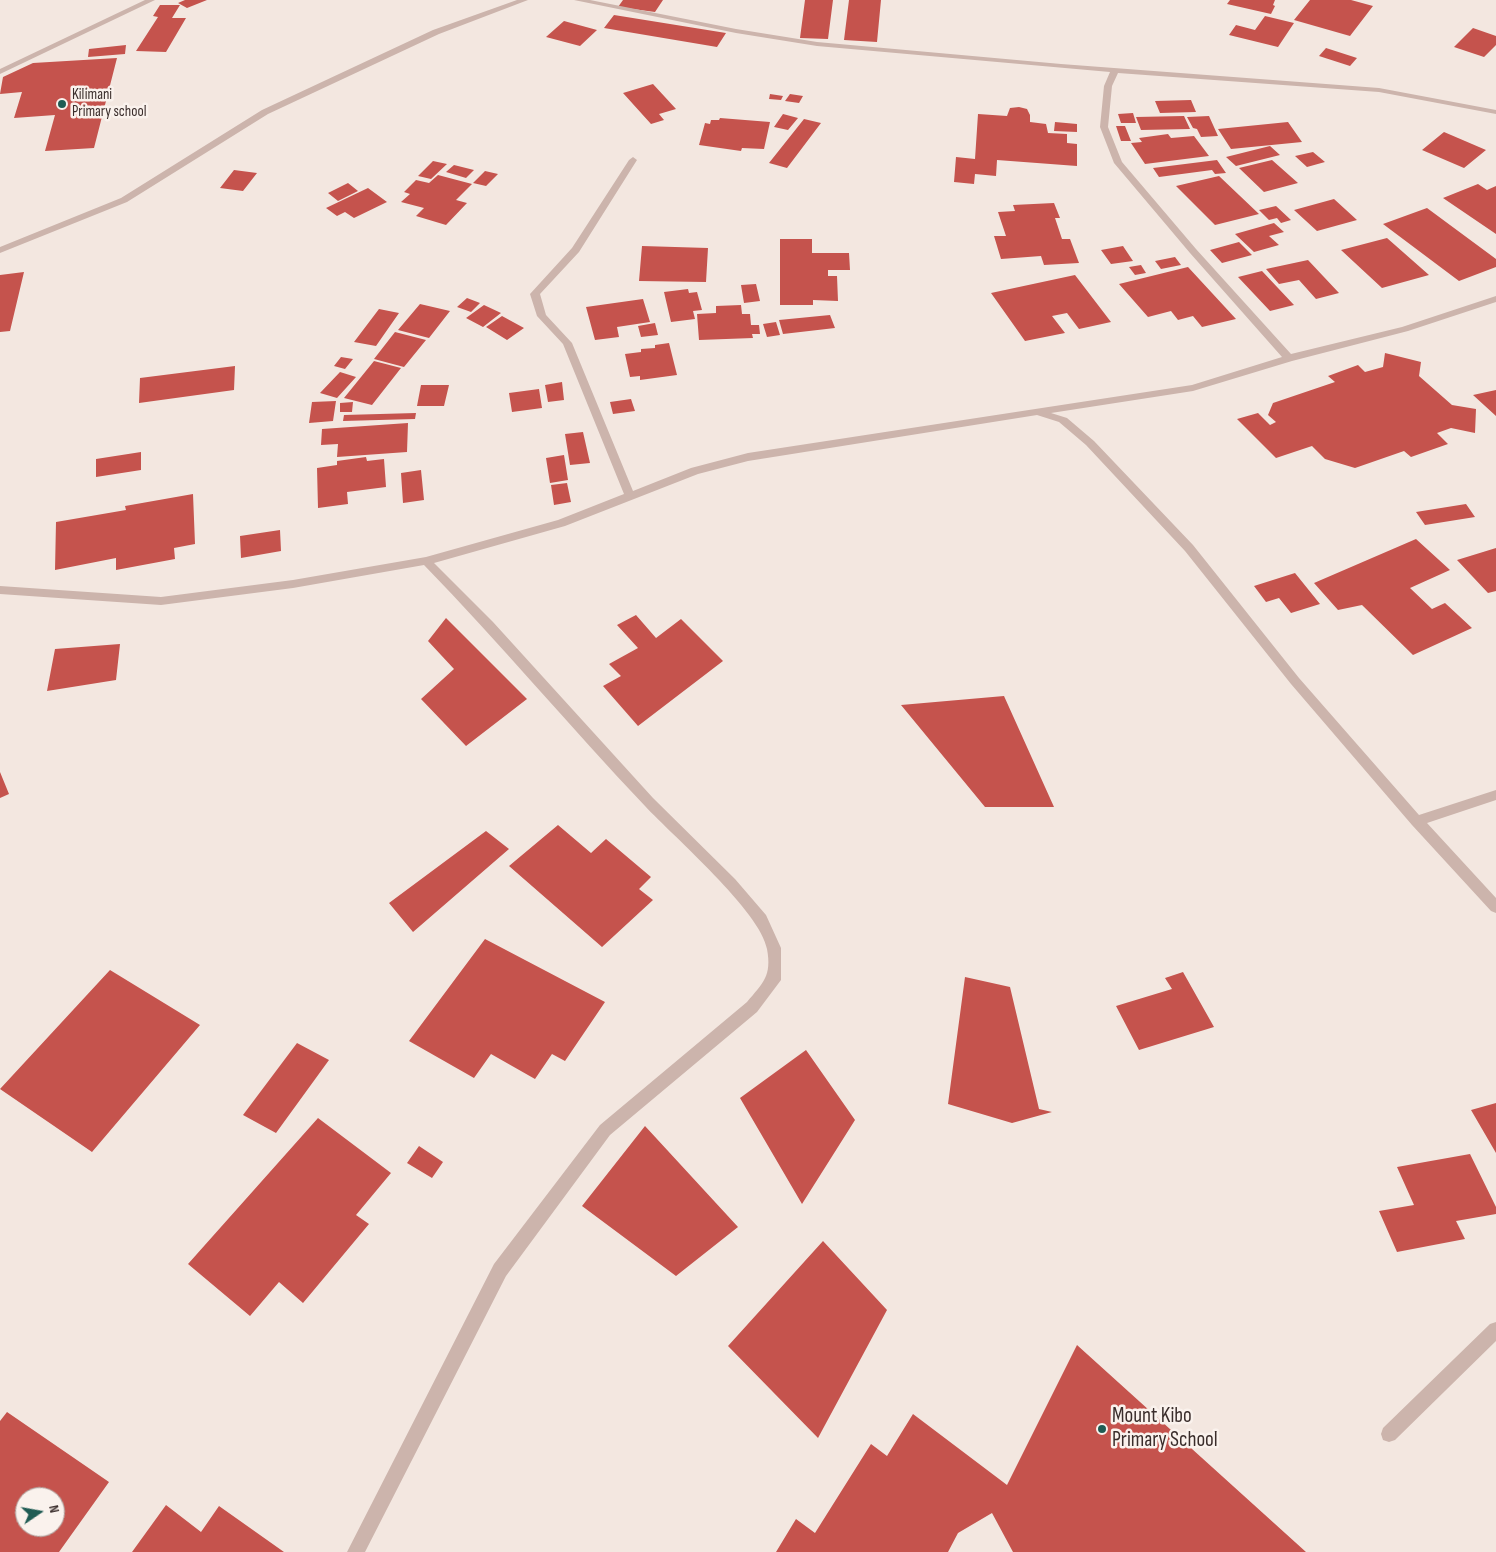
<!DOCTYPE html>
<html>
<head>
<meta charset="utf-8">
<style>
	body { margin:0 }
	#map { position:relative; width:1496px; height:1552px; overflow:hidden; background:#f3e7e0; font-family:"Sofia Sans Condensed",sans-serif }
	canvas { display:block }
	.north { position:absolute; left:15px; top:1487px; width:50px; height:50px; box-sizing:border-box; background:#faf2ed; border:1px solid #ada39f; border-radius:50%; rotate:78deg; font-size:14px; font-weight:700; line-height:20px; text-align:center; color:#3a2d2b }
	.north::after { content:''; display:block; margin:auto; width:18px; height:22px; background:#205c54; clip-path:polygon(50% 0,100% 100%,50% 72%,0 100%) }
</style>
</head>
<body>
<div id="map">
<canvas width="1496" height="1552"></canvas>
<div class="north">N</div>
</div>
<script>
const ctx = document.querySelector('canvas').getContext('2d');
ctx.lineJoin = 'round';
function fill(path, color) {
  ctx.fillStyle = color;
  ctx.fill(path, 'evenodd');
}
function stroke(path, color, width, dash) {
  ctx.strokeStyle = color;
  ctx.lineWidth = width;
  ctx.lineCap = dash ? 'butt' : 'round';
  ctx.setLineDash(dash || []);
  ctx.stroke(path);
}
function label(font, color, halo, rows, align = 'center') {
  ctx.font = font + ' "Sofia Sans Condensed",sans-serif';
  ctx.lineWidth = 5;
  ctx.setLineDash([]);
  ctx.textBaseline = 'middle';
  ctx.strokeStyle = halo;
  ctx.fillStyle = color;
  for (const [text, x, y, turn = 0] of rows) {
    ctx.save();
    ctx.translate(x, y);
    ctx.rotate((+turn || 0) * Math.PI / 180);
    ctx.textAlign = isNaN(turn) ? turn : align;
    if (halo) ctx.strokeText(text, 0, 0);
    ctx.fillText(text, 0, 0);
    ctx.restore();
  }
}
fill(new Path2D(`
	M 185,0 L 207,0 L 187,8 L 178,3 Z
	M 623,0 L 663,0 L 655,12 L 618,7 Z
	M 805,0 L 833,0 L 828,39 L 800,38 Z
	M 849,0 L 881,0 L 877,42 L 844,40 Z
	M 1230,0 L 1275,0 L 1273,5 L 1275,6 L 1271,14 L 1227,4 Z
	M 1310,0 L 1351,0 L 1373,6 L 1350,36 L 1294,20 Z
	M 160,5 L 180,5 L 172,18 L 186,18 L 166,52 L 136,51 L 158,17 L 153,16 Z
	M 614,15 L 726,33 L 717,47 L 604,28 Z
	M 1265,16 L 1294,23 L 1278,47 L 1229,35 L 1236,25 L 1255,30 Z
	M 564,21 L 597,30 L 580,46 L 546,37 Z
	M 1473,28 L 1496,36 L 1496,45 L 1484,57 L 1454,47 Z
	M 126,45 L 125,54 L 88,57 L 89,49 Z
	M 1326,48 L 1357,58 L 1350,66 L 1319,56 Z
	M 117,58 L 94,148 L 45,151 L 55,115 L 14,118 L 22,92 L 0,94 L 3,77 L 33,63 Z
	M 653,84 L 676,109 L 659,114 L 664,120 L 651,124 L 623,93 Z
	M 770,94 L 783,96 L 781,100 L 769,99 Z
	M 790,94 L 803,96 L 799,103 L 785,101 Z
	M 1191,100 L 1196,112 L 1160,113 L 1155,101 Z
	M 1019,107 L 1027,109 L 1030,115 L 1030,122 L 1046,124 L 1048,133 L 1067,134 L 1067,143 L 1077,144 L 1077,166 L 997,160 L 996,176 L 975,174 L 974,184 L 954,182 L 956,157 L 975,159 L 978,114 L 1007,116 L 1010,108 Z
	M 1133,113 L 1136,123 L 1121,123 L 1118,114 Z
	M 783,114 L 798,118 L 788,130 L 774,127 Z
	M 1184,116 L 1190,129 L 1141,130 L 1136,117 Z
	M 1209,116 L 1218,136 L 1201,137 L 1197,129 L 1193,128 L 1187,117 Z
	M 720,118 L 770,122 L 764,149 L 742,148 L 741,151 L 699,145 L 705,123 L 710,124 L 711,120 L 719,120 Z
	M 804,119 L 821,123 L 787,168 L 769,163 Z
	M 1055,122 L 1077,124 L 1077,132 L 1054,131 Z
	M 1288,122 L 1302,142 L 1231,149 L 1218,129 Z
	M 1116,126 L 1125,126 L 1131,141 L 1121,141 Z
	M 1444,132 L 1486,150 L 1464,168 L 1422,150 Z
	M 1168,134 L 1171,138 L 1194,136 L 1209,156 L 1145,164 L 1131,143 L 1142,142 L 1139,138 Z
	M 1270,146 L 1280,155 L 1236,166 L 1226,157 Z
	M 1313,152 L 1325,162 L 1307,167 L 1295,156 Z
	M 1217,160 L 1226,173 L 1215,174 L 1212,170 L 1159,177 L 1153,168 Z
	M 1272,160 L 1298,183 L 1264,192 L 1239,168 Z
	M 433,161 L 447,164 L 431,179 L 418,176 Z
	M 454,165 L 474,170 L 466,178 L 446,172 Z
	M 234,170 L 257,173 L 243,191 L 220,188 Z
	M 485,171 L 498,174 L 486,186 L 473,183 Z
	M 438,175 L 472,184 L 456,200 L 467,203 L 446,225 L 416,216 L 424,208 L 401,202 L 410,194 L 404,192 L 416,180 L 429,183 Z
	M 1219,176 L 1259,214 L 1215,225 L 1176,186 Z
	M 348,183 L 358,191 L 338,201 L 328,193 Z
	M 1478,184 L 1487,190 L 1496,186 L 1496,234 L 1443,198 Z
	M 368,188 L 387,202 L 354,218 L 345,212 L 337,216 L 326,208 Z
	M 1334,199 L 1357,220 L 1317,231 L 1294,210 Z
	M 1054,203 L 1060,218 L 1055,218 L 1062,239 L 1070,239 L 1079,263 L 1044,265 L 1041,256 L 1001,259 L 994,236 L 1006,236 L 998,212 L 1015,211 L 1013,205 Z
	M 1276,206 L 1291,220 L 1281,223 L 1277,218 L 1269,220 L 1259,210 Z
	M 1427,208 L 1496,259 L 1496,267 L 1459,281 L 1383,224 Z
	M 1274,223 L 1284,232 L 1269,236 L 1279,245 L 1254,252 L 1235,234 Z
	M 1387,238 L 1429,275 L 1382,288 L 1341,250 Z
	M 780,239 L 812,239 L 812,253 L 849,253 L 850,270 L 828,270 L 828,276 L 837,276 L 838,301 L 813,300 L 813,305 L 780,305 Z
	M 1239,242 L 1252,255 L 1222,263 L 1210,250 Z
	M 642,246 L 708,248 L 706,282 L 639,281 Z
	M 1123,246 L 1133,261 L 1111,264 L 1101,250 Z
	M 1175,257 L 1181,265 L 1161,269 L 1155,261 Z
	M 1308,260 L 1339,293 L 1316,299 L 1299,280 L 1279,284 L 1266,269 Z
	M 1141,265 L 1146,273 L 1135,275 L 1129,267 Z
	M 1188,267 L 1236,319 L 1202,327 L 1193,316 L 1178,320 L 1171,311 L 1148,317 L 1119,284 Z
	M 1262,271 L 1294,305 L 1270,311 L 1238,277 Z
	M 24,272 L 10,331 L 0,332 L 0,275 Z
	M 1075,275 L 1111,322 L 1079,329 L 1067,313 L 1052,316 L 1065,333 L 1025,341 L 991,293 Z
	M 756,284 L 760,301 L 744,303 L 741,285 Z
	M 688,289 L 689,293 L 697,292 L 702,310 L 693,311 L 695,319 L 671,322 L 664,292 Z
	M 467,298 L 480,303 L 471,312 L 457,307 Z
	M 643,299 L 650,322 L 617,327 L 619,337 L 595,340 L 586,307 Z
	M 420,304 L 450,311 L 429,338 L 398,330 Z
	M 484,305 L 501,313 L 483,327 L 466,318 Z
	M 741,305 L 742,314 L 750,314 L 751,325 L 759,325 L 760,334 L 752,334 L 753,338 L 699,340 L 697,314 L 716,313 L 716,306 Z
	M 379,309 L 399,313 L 376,346 L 354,342 Z
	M 830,315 L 835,328 L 783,334 L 779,320 Z
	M 502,316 L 524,328 L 507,340 L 486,327 Z
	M 776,322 L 780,335 L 767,337 L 763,324 Z
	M 655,323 L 658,335 L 641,337 L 638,326 Z
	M 395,332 L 426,340 L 404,367 L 374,359 Z
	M 669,343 L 677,375 L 640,380 L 640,376 L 630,377 L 625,354 L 641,352 L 641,349 L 655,348 L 655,345 Z
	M 1385,353 L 1421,362 L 1419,376 L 1452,405 L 1476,409 L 1475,433 L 1451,428 L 1437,433 L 1448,444 L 1411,457 L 1404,451 L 1355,468 L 1325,459 L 1312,446 L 1276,458 L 1237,419 L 1258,413 L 1270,425 L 1276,422 L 1268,415 L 1273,403 L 1335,382 L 1328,376 L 1358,365 L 1365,372 L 1383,367 Z
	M 341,357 L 353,359 L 345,369 L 334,366 Z
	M 374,361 L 401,368 L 372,405 L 344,398 Z
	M 235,366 L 234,390 L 139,403 L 140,378 Z
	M 340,372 L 356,377 L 337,398 L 320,393 Z
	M 562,382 L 564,400 L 548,402 L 545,385 Z
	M 421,385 L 449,385 L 444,406 L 417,406 Z
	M 539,389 L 542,408 L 512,412 L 509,393 Z
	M 1496,390 L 1496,416 L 1473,395 Z
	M 631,399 L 635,411 L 613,414 L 610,402 Z
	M 336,401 L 333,421 L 309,423 L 312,402 Z
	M 353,402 L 352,412 L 340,412 L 340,403 Z
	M 416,413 L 415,419 L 343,421 L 344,415 Z
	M 408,423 L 407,452 L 337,457 L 338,444 L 321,445 L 322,429 Z
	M 583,432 L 590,463 L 570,465 L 565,434 Z
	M 141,452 L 141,470 L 96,477 L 96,459 Z
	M 564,455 L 568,480 L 550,483 L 546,458 Z
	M 366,457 L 367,461 L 384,459 L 386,487 L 347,492 L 348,504 L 318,508 L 317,468 L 337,465 L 337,461 Z
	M 421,470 L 424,500 L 403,503 L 401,473 Z
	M 567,483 L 571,502 L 554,505 L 551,485 Z
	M 193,494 L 195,544 L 174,548 L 175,559 L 116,570 L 116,558 L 55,570 L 56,522 L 126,510 L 125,506 Z
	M 1466,504 L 1475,517 L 1425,525 L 1416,512 Z
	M 280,530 L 281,551 L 241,558 L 240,536 Z
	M 1416,539 L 1450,570 L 1410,588 L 1432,609 L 1445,603 L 1472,628 L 1413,655 L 1362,605 L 1338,610 L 1314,583 Z
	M 1496,548 L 1496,591 L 1488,593 L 1457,560 Z
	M 1295,573 L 1320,604 L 1291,613 L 1279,598 L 1266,602 L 1254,586 Z
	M 636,615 L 656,638 L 681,619 L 723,661 L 638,726 L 603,686 L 621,676 L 609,664 L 638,648 L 617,625 Z
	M 446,618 L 527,699 L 466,746 L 421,699 L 454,669 L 428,641 Z
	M 120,644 L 116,680 L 47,691 L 55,649 Z
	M 1004,696 L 1054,807 L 985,807 L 901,705 Z
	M 0,772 L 9,794 L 0,798 Z
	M 558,825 L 591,853 L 606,839 L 651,877 L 639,889 L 653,900 L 602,947 L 509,866 Z
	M 486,831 L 509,849 L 413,932 L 389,903 Z
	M 485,939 L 605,1002 L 565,1061 L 552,1054 L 535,1079 L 491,1054 L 474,1078 L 409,1041 Z
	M 110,970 L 200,1025 L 92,1152 L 0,1089 Z
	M 1183,972 L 1214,1027 L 1139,1050 L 1116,1006 L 1172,989 L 1165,978 Z
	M 965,977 L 1010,987 L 1039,1109 L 1052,1112 L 1012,1123 L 948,1104 Z
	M 297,1043 L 329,1060 L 276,1133 L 243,1115 Z
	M 806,1050 L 855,1120 L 802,1204 L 740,1098 Z
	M 1496,1103 L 1496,1153 L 1471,1110 Z
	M 318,1118 L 391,1173 L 356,1215 L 369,1224 L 303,1303 L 279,1282 L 250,1316 L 188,1264 Z
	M 645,1126 L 738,1227 L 676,1276 L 582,1206 Z
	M 419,1146 L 443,1162 L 432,1178 L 407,1163 Z
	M 1470,1154 L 1496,1207 L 1496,1214 L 1456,1221 L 1465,1239 L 1397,1252 L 1379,1211 L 1414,1205 L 1397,1167 Z
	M 823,1241 L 887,1310 L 818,1438 L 728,1346 Z
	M 1077,1345 L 1306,1552 L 1013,1552 L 992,1513 L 958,1533 L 948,1552 L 776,1552 L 796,1519 L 815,1533 L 871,1444 L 887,1456 L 913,1414 L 1007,1485 Z
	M 7,1412 L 109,1482 L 59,1552 L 0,1552 L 0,1421 ZM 25,1497 L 55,1497 L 55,1527 L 25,1527 Z
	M 166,1505 L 201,1532 L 219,1506 L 284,1552 L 132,1552 Z`), '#c5534d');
fill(new Path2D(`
	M 145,0 L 155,0 L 0,74 L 0,69 Z
	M 517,0 L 528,0 L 439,34 L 268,114 L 127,202 L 0,253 L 0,247 L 121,198 L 262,110 L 433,30 Z
	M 574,0 L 590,0 L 736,29 L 817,42 L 1061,64 L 1379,88 L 1496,110 L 1496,114 L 1379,92 L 1118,73 L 1112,86 L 1108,127 L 1122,162 L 1196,249 L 1291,354 L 1402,327 L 1496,296 L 1496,302 L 1408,331 L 1292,361 L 1193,391 L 1051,413 L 1067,418 L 1094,441 L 1193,545 L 1299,678 L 1419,815 L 1496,790 L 1496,800 L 1427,823 L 1496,898 L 1496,913 L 1491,911 L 1412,825 L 1291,684 L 1185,551 L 1086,445 L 1059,422 L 1037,415 L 748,461 L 698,474 L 565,526 L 434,563 L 493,622 L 653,798 L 735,879 L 766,915 L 781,948 L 781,980 L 757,1012 L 610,1135 L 506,1276 L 365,1552 L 347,1552 L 494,1264 L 600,1125 L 747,1002 C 763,983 772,976 767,949 C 761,912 673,836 645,806 C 570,727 500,643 424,565 L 293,588 L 161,605 L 0,594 L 0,586 L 161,597 L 293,580 L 426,557 L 558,520 L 624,494 L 563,344 L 537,316 L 530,294 L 572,248 L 629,160 L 633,157 L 637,160 L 579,252 L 540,294 L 546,315 L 572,343 L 633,491 L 691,468 L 748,453 L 1192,385 L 1282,357 L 1190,253 L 1114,163 L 1100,127 L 1104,86 L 1110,72 L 817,46 L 736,33 Z
	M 1496,1322 L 1496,1341 L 1395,1440 L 1389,1442 L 1383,1440 L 1381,1434 L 1383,1428 L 1490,1324 Z`), '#ccb4ac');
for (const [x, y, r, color] of [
	[62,104,5,"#205c54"],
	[1102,1429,5,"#205c54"]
]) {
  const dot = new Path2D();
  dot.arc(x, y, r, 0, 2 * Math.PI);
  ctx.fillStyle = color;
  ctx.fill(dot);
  stroke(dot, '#faf2ed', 2);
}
label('15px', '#3a2d2b', '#faf2ed', [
	["Kilimani",72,95],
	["Primary school",72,112]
], 'left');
label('21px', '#3a2d2b', '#faf2ed', [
	["Mount Kibo",1112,1417],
	["Primary School",1112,1441]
], 'left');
</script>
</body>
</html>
